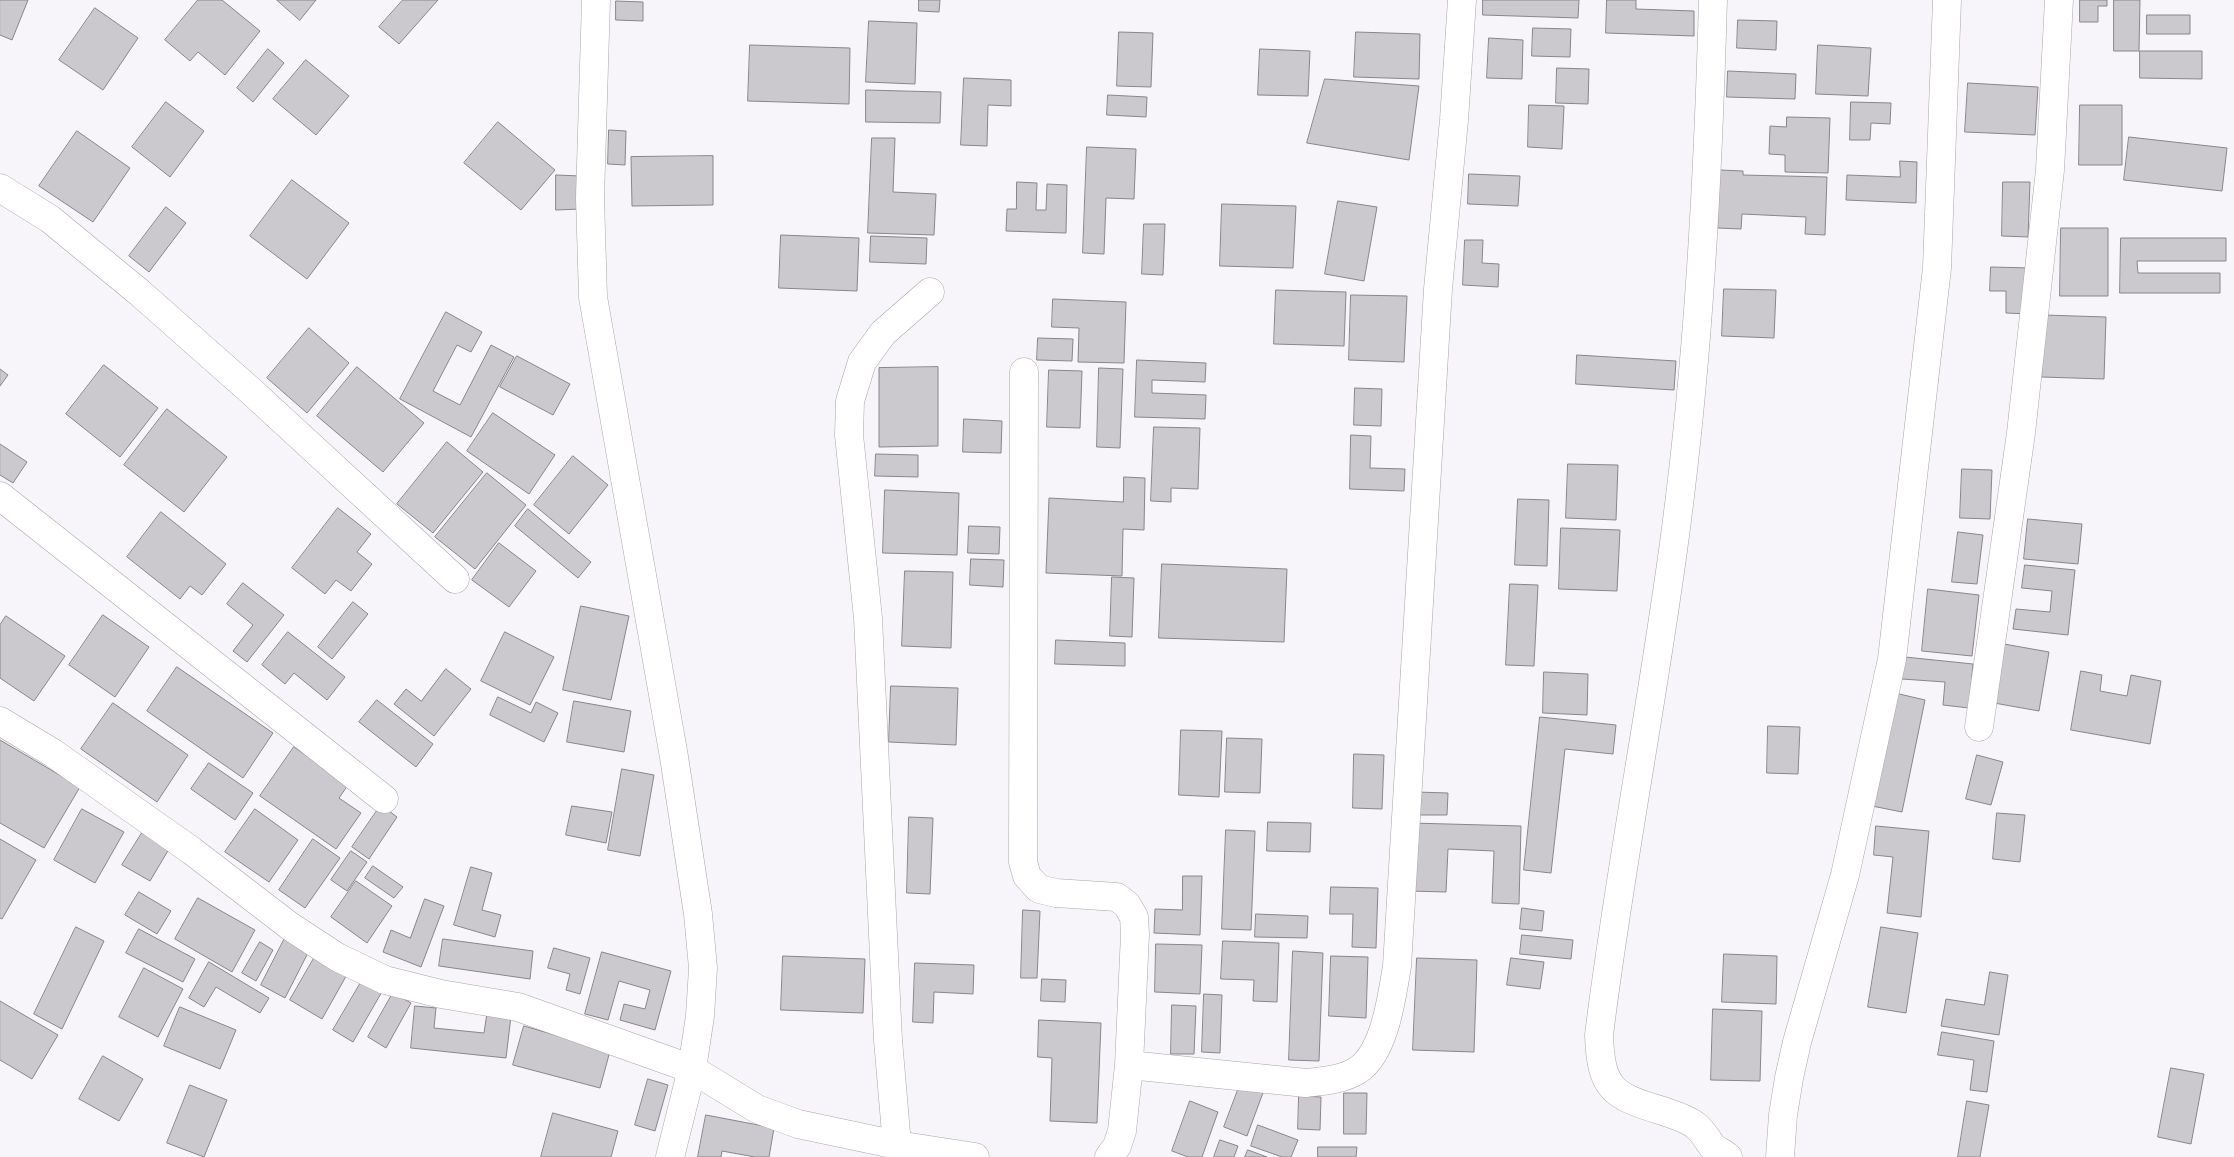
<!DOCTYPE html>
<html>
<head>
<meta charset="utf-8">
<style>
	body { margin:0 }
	canvas { display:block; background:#f7f5f9 }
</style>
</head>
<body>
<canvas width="2234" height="1157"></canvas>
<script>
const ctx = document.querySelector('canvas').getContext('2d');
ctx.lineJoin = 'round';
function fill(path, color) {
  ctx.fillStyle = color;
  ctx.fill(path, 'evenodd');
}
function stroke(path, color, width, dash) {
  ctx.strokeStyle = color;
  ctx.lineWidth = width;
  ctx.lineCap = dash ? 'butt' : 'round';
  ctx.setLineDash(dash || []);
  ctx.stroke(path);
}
const building = new Path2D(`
	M 0,0 L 28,0 L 12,40 L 0,35 Z
	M 198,0 L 222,0 L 260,31 L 225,75 L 198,52 L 190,61 L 165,40 Z
	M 277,0 L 316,0 L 300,20 Z
	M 403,0 L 438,0 L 399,44 L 379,27 Z
	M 919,0 L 940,0 L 939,12 L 919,11 Z
	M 1483,0 L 1579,0 L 1578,18 L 1483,15 Z
	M 1607,0 L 1636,0 L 1636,9 L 1694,11 L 1694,36 L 1606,33 Z
	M 2080,0 L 2107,0 L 2107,6 L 2098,6 L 2098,22 L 2080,22 Z
	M 2114,0 L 2140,0 L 2139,51 L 2114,51 Z
	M 616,1 L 643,2 L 643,21 L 616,20 Z
	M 95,8 L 138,38 L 103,90 L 59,60 Z
	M 2147,15 L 2190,15 L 2190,34 L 2147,34 Z
	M 1738,20 L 1777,21 L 1776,50 L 1737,48 Z
	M 869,21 L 917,23 L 915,84 L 866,82 Z
	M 1533,28 L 1571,29 L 1570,57 L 1532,56 Z
	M 1119,32 L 1153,33 L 1151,87 L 1117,86 Z
	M 1356,32 L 1420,34 L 1419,79 L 1354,77 Z
	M 1489,38 L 1523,40 L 1522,79 L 1487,78 Z
	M 750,45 L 850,48 L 849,104 L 748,101 Z
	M 1818,45 L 1871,48 L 1868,96 L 1816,94 Z
	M 268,49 L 284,63 L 253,102 L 237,88 Z
	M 1260,49 L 1310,51 L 1308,96 L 1258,95 Z
	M 2140,51 L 2202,51 L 2202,79 L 2140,78 Z
	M 306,60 L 349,96 L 316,135 L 273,99 Z
	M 1557,68 L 1589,69 L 1588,104 L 1556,103 Z
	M 1728,71 L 1796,74 L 1795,99 L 1727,97 Z
	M 964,78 L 1011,80 L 1011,106 L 988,105 L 987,146 L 961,145 Z
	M 1325,79 L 1419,86 L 1409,160 L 1307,143 Z
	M 1968,83 L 2038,87 L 2035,135 L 1965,132 Z
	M 866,90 L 941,92 L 940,123 L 866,122 Z
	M 1108,95 L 1147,97 L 1146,117 L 1107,115 Z
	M 166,102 L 204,131 L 170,177 L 132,147 Z
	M 1851,102 L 1891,103 L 1890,124 L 1871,123 L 1870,140 L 1850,140 Z
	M 1529,105 L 1564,106 L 1562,149 L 1528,147 Z
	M 2080,105 L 2122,105 L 2122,165 L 2079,165 Z
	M 1787,117 L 1830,118 L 1828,173 L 1785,172 L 1785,155 L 1769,154 L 1770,126 L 1786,127 Z
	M 498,122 L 555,170 L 521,210 L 464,163 Z
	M 609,130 L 626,131 L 625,165 L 608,164 Z
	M 77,131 L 130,168 L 93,222 L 39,186 Z
	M 2129,137 L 2227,148 L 2222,191 L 2124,180 Z
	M 872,138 L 895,138 L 893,192 L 936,194 L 934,235 L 868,233 Z
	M 1087,147 L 1136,149 L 1134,199 L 1106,198 L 1104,254 L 1083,253 Z
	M 713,156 L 713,205 L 632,206 L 631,157 Z
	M 1900,161 L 1917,162 L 1916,203 L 1846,200 L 1847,175 L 1900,177 Z
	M 1720,170 L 1743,171 L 1743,175 L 1827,177 L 1825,235 L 1805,234 L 1806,217 L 1742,214 L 1741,229 L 1718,228 Z
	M 1469,174 L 1520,176 L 1518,206 L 1468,204 Z
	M 556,175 L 581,176 L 581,209 L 556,210 Z
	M 292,180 L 349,223 L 307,279 L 250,236 Z
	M 1017,182 L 1037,183 L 1036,210 L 1046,210 L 1047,184 L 1067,185 L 1066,233 L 1006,231 L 1007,209 L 1016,209 Z
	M 2003,182 L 2030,182 L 2028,237 L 2002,236 Z
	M 1338,201 L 1377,207 L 1364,281 L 1325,274 Z
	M 1222,204 L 1296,206 L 1293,268 L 1220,266 Z
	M 166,207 L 186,223 L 149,272 L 129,256 Z
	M 1144,224 L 1165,224 L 1163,275 L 1142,274 Z
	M 2061,228 L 2108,228 L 2108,296 L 2060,296 Z
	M 781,235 L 859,238 L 857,291 L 779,288 Z
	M 871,236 L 927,238 L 926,264 L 870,262 Z
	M 2121,238 L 2226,238 L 2226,261 L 2137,261 L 2138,273 L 2220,273 L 2220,293 L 2120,293 Z
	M 1465,240 L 1483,240 L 1482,263 L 1499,264 L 1498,287 L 1463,285 Z
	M 1991,267 L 2031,268 L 2030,314 L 2006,313 L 2006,291 L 1990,291 Z
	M 1724,289 L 1776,290 L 1774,338 L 1722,336 Z
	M 1276,290 L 1346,292 L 1344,346 L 1274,344 Z
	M 1351,295 L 1407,296 L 1404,362 L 1349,360 Z
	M 1053,299 L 1126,302 L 1124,363 L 1078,362 L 1079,328 L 1052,327 Z
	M 446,312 L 482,332 L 471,352 L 457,345 L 433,391 L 460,405 L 491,345 L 514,357 L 471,437 L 400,399 Z
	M 2044,315 L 2106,317 L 2104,379 L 2042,377 Z
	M 309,328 L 349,363 L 307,413 L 267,378 Z
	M 1038,338 L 1073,339 L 1072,361 L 1037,360 Z
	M 1577,355 L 1676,361 L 1674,390 L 1576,384 Z
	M 517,356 L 570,384 L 553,415 L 500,387 Z
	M 1137,360 L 1206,363 L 1205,382 L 1152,380 L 1152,393 L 1206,395 L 1205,419 L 1135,417 Z
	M 104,365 L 158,408 L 120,457 L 66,414 Z
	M 357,367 L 424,423 L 383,472 L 317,416 Z
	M 938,367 L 938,446 L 879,447 L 879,368 Z
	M 1099,368 L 1123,369 L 1120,448 L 1097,447 Z
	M 0,369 L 8,375 L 0,386 Z
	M 1049,370 L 1082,371 L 1080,428 L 1047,427 Z
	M 1355,388 L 1382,389 L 1381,426 L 1354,425 Z
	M 167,409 L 227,457 L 184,512 L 124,465 Z
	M 493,413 L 555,455 L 529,494 L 467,451 Z
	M 964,419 L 1002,421 L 1001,453 L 963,452 Z
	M 1154,427 L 1200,428 L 1198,489 L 1171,488 L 1171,502 L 1151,501 Z
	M 1351,435 L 1371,436 L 1370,468 L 1405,469 L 1404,491 L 1350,489 Z
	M 447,442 L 483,472 L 433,533 L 397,504 Z
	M 0,444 L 27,462 L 13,483 L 0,475 Z
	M 876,454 L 918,455 L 918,477 L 875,476 Z
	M 573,456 L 608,485 L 569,534 L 534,505 Z
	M 1568,464 L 1618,465 L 1616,520 L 1566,518 Z
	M 1962,469 L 1992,470 L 1990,519 L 1960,518 Z
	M 487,473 L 526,505 L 475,569 L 435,537 Z
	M 1124,477 L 1145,478 L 1144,530 L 1123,529 L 1122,576 L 1046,573 L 1049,498 L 1123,502 Z
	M 885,490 L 959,493 L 957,555 L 883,553 Z
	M 1518,499 L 1549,500 L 1547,566 L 1515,565 Z
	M 338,508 L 371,534 L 357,552 L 372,564 L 351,591 L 336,580 L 325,594 L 292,568 Z
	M 528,509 L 591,562 L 578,578 L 515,526 Z
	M 161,512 L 226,564 L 202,595 L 190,586 L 180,599 L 127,557 Z
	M 2028,519 L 2082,524 L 2078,564 L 2024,559 Z
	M 969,526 L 1000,527 L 999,554 L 968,553 Z
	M 1561,528 L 1620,530 L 1617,591 L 1559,589 Z
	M 1958,532 L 1983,535 L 1977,584 L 1952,582 Z
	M 499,543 L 536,571 L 509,607 L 472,580 Z
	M 971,559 L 1004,560 L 1003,587 L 970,585 Z
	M 1162,564 L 1287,569 L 1284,642 L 1159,638 Z
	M 2025,565 L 2075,570 L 2068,635 L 2013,629 L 2016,609 L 2050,612 L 2052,591 L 2022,588 Z
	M 905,571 L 953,572 L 951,648 L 902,646 Z
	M 1112,577 L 1134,578 L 1132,637 L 1110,636 Z
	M 243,583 L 284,615 L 247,662 L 233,651 L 253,625 L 227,604 Z
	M 1510,584 L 1538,585 L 1534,666 L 1506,665 Z
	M 1928,589 L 1979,595 L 1972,656 L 1922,651 Z
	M 353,602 L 368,614 L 332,659 L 318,647 Z
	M 581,606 L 629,616 L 611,700 L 563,690 Z
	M 103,615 L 149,647 L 115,697 L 69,665 Z
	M 6,616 L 65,656 L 34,701 L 0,678 L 0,625 Z
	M 288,632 L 345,677 L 327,700 L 294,673 L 285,684 L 262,665 Z
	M 505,632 L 554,657 L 530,705 L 481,681 Z
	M 1056,640 L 1125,643 L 1125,666 L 1055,664 Z
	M 2004,644 L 2049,652 L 2039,711 L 1994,703 Z
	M 1905,657 L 1973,664 L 1969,708 L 1943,705 L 1945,682 L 1902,679 Z
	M 177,667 L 273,733 L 243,778 L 147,711 Z
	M 446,669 L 471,689 L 434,736 L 394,704 L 406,689 L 421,701 Z
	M 2081,671 L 2102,675 L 2100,691 L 2127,696 L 2131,675 L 2161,681 L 2150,744 L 2071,730 Z
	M 1544,672 L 1588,674 L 1587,715 L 1543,713 Z
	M 891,686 L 958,688 L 956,745 L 889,742 Z
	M 1895,693 L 1925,700 L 1902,812 L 1872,806 Z
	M 498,697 L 531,713 L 536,702 L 558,713 L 544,742 L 490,715 Z
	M 377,700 L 433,744 L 416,767 L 359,722 Z
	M 574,701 L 631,711 L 624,752 L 567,742 Z
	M 113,703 L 188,755 L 157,802 L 81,749 Z
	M 1540,717 L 1616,725 L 1613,754 L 1565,749 L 1551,873 L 1524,870 Z
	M 1768,726 L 1800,727 L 1798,774 L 1767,773 Z
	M 1181,730 L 1222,731 L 1219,797 L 1179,795 Z
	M 1227,738 L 1262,739 L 1260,793 L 1225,792 Z
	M 0,740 L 80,787 L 44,848 L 0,823 Z
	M 294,747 L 348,785 L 339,798 L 361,813 L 336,849 L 260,796 Z
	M 1354,754 L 1384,755 L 1382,809 L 1353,808 Z
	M 1977,755 L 2003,762 L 1991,805 L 1966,799 Z
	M 209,763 L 253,793 L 235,820 L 191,789 Z
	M 622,769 L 654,775 L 640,856 L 608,850 Z
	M 1416,792 L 1448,793 L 1447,815 L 1416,815 Z
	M 381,805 L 397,817 L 369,859 L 352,847 Z
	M 572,806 L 612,812 L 606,843 L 566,835 Z
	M 82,809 L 124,832 L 95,883 L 54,860 Z
	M 255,809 L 298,840 L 269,882 L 225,852 Z
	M 1997,813 L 2025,815 L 2020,862 L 1993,859 Z
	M 909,817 L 933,818 L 930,894 L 907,893 Z
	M 1268,822 L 1311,823 L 1310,852 L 1267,851 Z
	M 1411,823 L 1521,826 L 1519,904 L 1492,903 L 1494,851 L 1448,849 L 1446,892 L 1409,891 Z
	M 1876,826 L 1929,831 L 1921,917 L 1887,913 L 1893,857 L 1874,855 Z
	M 1226,830 L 1255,831 L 1251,930 L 1222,929 Z
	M 142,833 L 169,849 L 150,881 L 122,865 Z
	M 0,839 L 36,860 L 2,919 L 0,918 Z
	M 313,839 L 340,858 L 305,908 L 279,890 Z
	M 351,851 L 367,862 L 347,891 L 331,880 Z
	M 373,866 L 403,887 L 394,898 L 365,878 Z
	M 471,867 L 492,873 L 482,910 L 501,915 L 495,937 L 454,925 Z
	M 1183,876 L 1202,876 L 1200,935 L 1154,933 L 1155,909 L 1182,910 Z
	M 356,881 L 392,906 L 367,943 L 331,917 Z
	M 1331,887 L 1378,888 L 1376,948 L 1352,947 L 1353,914 L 1330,914 Z
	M 139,892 L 171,911 L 157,934 L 125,915 Z
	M 198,898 L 255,930 L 232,972 L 175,939 Z
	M 425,899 L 444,906 L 421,967 L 383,952 L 391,930 L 410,938 Z
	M 1522,908 L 1544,911 L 1542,931 L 1520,929 Z
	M 1023,910 L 1040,911 L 1037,978 L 1021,978 Z
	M 1256,914 L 1308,916 L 1307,938 L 1255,937 Z
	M 76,927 L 104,941 L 62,1029 L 34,1014 Z
	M 1881,927 L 1918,933 L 1906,1013 L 1868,1007 Z
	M 139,929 L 195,959 L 183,982 L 126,953 Z
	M 287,934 L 311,947 L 285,998 L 261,985 Z
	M 1522,935 L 1573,940 L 1571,959 L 1520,954 Z
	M 443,939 L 533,951 L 530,979 L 439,966 Z
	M 1223,941 L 1279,943 L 1277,1002 L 1253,1001 L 1254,980 L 1221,979 Z
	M 260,942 L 273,950 L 256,981 L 242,973 Z
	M 1156,944 L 1202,945 L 1200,994 L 1155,992 Z
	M 554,948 L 590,958 L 580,994 L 566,990 L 570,974 L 548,968 Z
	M 1293,951 L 1323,953 L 1319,1061 L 1289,1060 Z
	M 602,952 L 671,971 L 655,1030 L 620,1020 L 624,1004 L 645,1009 L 650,990 L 619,981 L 608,1020 L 585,1014 Z
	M 317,953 L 349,971 L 322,1019 L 290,1000 Z
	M 1724,954 L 1777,956 L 1776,1004 L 1722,1002 Z
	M 783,956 L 865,959 L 863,1013 L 781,1010 Z
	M 1331,956 L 1368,957 L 1366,1018 L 1329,1016 Z
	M 1417,958 L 1477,960 L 1474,1052 L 1413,1050 Z
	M 1511,958 L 1544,962 L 1540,989 L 1507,985 Z
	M 209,962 L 269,998 L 260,1013 L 216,987 L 204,1007 L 189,998 Z
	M 915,963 L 974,965 L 973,994 L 934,992 L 933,1023 L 913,1022 Z
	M 144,968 L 183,989 L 158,1037 L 119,1017 Z
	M 1990,972 L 2008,975 L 1999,1035 L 1941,1026 L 1946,999 L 1984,1005 Z
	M 363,979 L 383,990 L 353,1042 L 333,1030 Z
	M 1042,979 L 1066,980 L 1065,1002 L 1041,1001 Z
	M 393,993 L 411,1003 L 386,1048 L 368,1037 Z
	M 1204,994 L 1222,995 L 1220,1053 L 1202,1052 Z
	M 0,1001 L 58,1035 L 32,1079 L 0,1060 Z
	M 1172,1005 L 1196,1006 L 1194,1054 L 1171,1054 Z
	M 415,1006 L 436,1008 L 434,1028 L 484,1033 L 487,1013 L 511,1016 L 506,1058 L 411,1048 Z
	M 180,1007 L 236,1030 L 220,1069 L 164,1046 Z
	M 1713,1009 L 1762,1011 L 1760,1081 L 1711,1080 Z
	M 1039,1020 L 1101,1023 L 1097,1123 L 1050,1121 L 1052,1058 L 1038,1057 Z
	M 524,1026 L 610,1051 L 600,1088 L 513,1065 Z
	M 1942,1032 L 1994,1041 L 1987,1092 L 1970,1090 L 1974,1060 L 1938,1055 Z
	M 103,1056 L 143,1079 L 119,1121 L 79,1099 Z
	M 2171,1068 L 2204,1074 L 2191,1144 L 2158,1137 Z
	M 648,1079 L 668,1085 L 655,1131 L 635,1125 Z
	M 1241,1082 L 1264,1090 L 1247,1136 L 1224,1127 Z
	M 190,1085 L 227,1100 L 204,1157 L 167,1143 Z
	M 1344,1093 L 1367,1093 L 1366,1134 L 1344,1134 Z
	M 1299,1096 L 1321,1097 L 1320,1130 L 1298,1129 Z
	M 1190,1101 L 1218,1112 L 1202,1157 L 1188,1157 L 1172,1151 Z
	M 1967,1101 L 1989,1105 L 1980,1157 L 1958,1157 Z
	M 553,1113 L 618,1131 L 611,1157 L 541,1157 Z
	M 706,1115 L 774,1128 L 769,1157 L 755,1157 L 722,1151 L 721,1157 L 698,1157 Z
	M 1258,1125 L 1298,1140 L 1291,1157 L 1282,1157 L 1251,1146 Z
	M 1220,1140 L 1238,1146 L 1234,1157 L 1214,1157 Z
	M 1318,1147 L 1357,1147 L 1356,1157 L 1318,1157 Z
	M 1248,1150 L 1267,1157 L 1245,1157 Z`);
fill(building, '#cbc9cd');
stroke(building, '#88868a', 1);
const minor = new Path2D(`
	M 596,0 L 590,198 L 593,297 L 674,757 L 698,914 L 703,968 L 700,1016 L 692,1069 L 670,1157
	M 1713,0 C 1708,176 1699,353 1676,528 C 1654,697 1620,865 1599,1035 C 1601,1090 1613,1096 1663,1111 C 1674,1115 1686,1118 1695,1125 C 1702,1130 1707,1139 1712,1146 C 1717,1150 1723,1153 1728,1157
	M 0,188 L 50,219 L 140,293 L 252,392 L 455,579
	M 1024,372 L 1023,862 L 1027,876 L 1039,889 L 1056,893 L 1117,897 L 1127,905 L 1134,917 L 1135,934 L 1129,1065 L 1122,1131 L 1117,1146 L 1109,1157
	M 0,496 L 384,799
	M 0,721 L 53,753 L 192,851 L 291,927 L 337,957 L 385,980 L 441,994 L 518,1007 L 692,1069 L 757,1109 L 798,1124 L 897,1145 L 975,1157
	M 1979,727 L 2021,433 L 2050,170 L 2059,0
	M 1129,1065 L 1306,1083 C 1324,1081 1342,1080 1358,1070 C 1385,1052 1392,996 1397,966 L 1438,289 L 1454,120 L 1462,0
	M 897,1145 L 888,1040 L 868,618 L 849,435 L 850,401 L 862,362 L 883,333 L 930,292
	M 1780,1157 L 1783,1115 L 1789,1078 L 1797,1042 L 1845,875 L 1892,659 L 1937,268 L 1947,0`);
stroke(minor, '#a8a6aa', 29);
stroke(minor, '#fff', 28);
</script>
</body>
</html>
